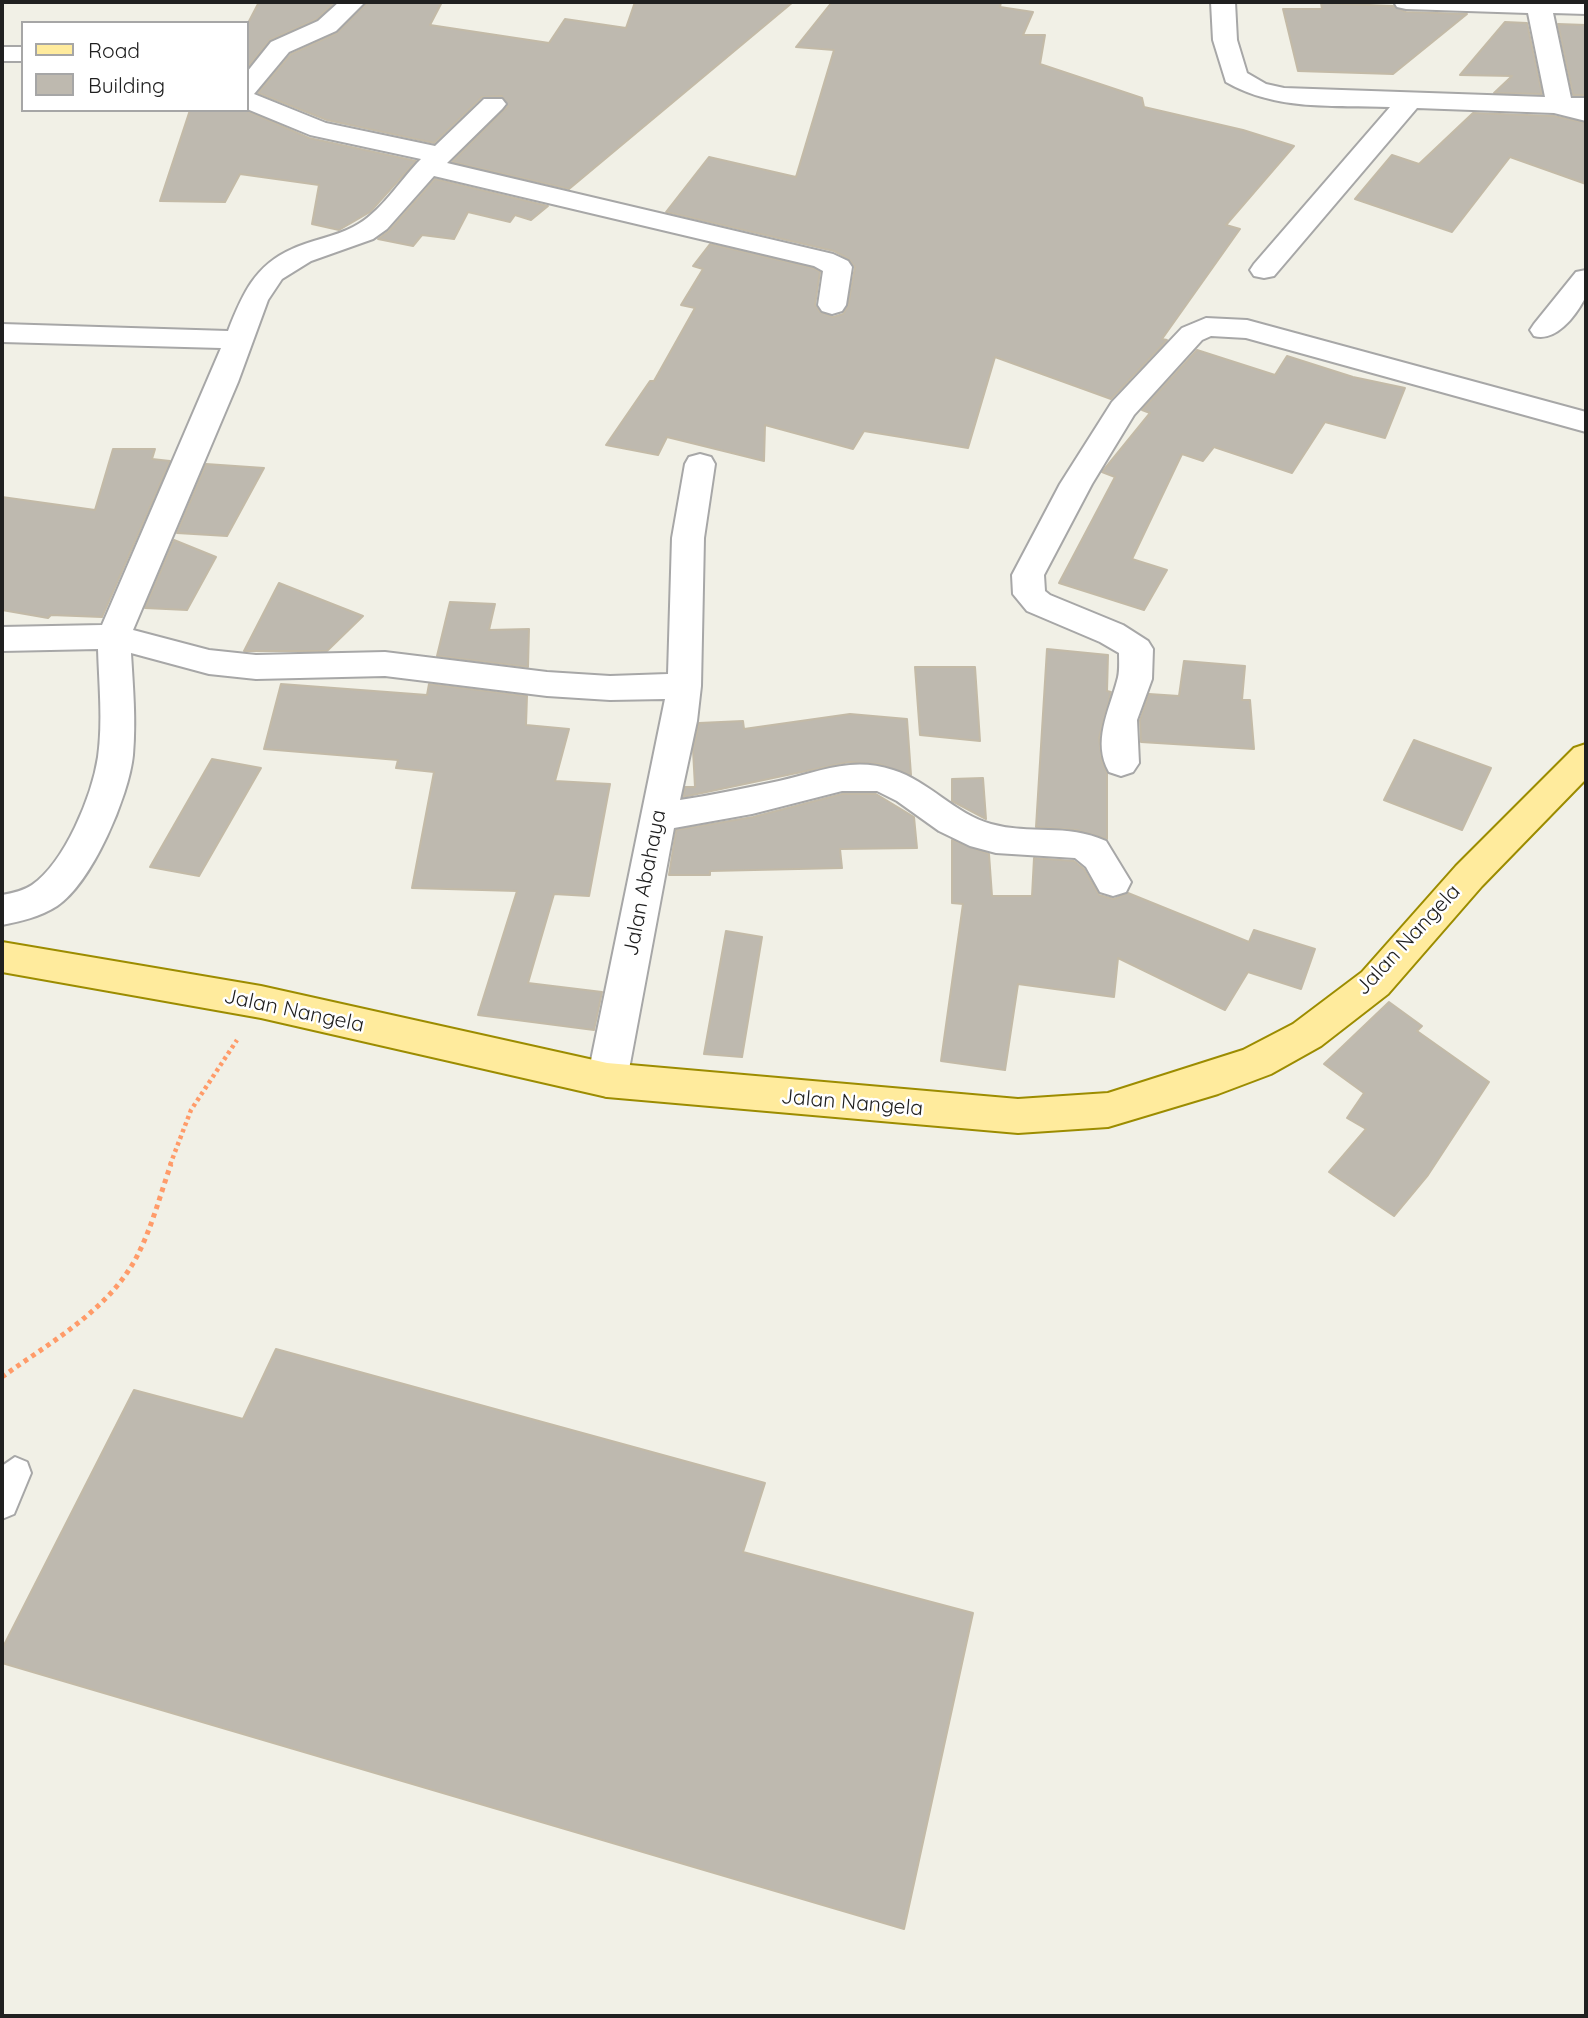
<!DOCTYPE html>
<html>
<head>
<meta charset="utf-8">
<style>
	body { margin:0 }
	#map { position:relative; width:1588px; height:2018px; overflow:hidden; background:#f1f0e6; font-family:Quicksand,sans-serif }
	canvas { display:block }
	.frame { position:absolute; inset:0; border:4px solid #202020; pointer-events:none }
	.legend { position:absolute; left:21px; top:21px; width:228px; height:91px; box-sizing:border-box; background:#fff; border:2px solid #a6a6a6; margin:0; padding:9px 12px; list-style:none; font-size:21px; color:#202020 }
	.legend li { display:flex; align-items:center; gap:14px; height:35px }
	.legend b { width:35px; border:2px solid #a6a6a6 }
</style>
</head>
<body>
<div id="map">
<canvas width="1588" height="2018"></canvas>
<div class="frame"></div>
<ul class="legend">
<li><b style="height:9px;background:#ffeb9d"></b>Road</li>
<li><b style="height:19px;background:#beb9af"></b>Building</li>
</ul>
</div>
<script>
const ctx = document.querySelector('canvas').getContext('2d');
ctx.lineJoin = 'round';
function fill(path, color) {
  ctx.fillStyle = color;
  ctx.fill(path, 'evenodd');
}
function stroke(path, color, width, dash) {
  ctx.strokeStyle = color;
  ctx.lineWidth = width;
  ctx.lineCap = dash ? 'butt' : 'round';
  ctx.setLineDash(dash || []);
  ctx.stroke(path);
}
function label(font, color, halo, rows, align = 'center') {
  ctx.font = font + ' Quicksand,sans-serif';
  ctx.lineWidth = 5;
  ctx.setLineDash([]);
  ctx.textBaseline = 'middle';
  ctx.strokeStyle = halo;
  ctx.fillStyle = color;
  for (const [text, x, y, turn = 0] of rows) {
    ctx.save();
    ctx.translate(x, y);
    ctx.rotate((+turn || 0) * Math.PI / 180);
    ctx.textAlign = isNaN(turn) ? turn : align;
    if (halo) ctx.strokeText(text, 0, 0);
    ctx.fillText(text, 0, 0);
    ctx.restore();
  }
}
const building = new Path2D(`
	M 259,2 L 335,2 L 317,19 L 270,40 L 247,68 L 247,25 Z
	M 368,2 L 442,2 L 430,25 L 549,43 L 565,19 L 626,28 L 635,2 L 793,2 L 569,189 L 452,162 L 508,106 L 502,96 L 482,97 L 434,143 L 327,120 L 258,93 L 291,54 L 337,33 Z
	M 832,2 L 1001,2 L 1000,7 L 1033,12 L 1023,35 L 1045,35 L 1040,64 L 1142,98 L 1144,107 L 1243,130 L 1294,146 L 1226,225 L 1240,229 L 1162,339 L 1167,340 L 1111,399 L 995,357 L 968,448 L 864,431 L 853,449 L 765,425 L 764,461 L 667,437 L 658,455 L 606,445 L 650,381 L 654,381 L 695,308 L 681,305 L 703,269 L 693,266 L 710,244 L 813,268 L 820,272 L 815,305 L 820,312 L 833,317 L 843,314 L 848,306 L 855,267 L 849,259 L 834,251 L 666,212 L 709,157 L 796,177 L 834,50 L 796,47 Z
	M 1321,3 L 1393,6 L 1406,12 L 1467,14 L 1393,74 L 1298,71 L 1283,9 L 1322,9 Z
	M 1505,22 L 1527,23 L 1542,94 L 1494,93 L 1512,76 L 1460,75 Z
	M 1558,24 L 1586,25 L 1586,95 L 1573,95 Z
	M 190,110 L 245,110 L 309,138 L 416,161 L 370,212 L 339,230 L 312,224 L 319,185 L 240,174 L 225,202 L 160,201 Z
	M 1473,113 L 1554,116 L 1586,123 L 1586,184 L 1510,157 L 1452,232 L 1355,199 L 1392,155 L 1419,164 Z
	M 435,179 L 548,206 L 531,220 L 515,215 L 510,222 L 468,212 L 454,239 L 422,235 L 413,246 L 378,239 L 389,231 Z
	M 1197,350 L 1275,375 L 1287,356 L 1353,377 L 1405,388 L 1385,438 L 1325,422 L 1292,473 L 1214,447 L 1203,461 L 1182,454 L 1132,559 L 1167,570 L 1144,610 L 1059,583 L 1115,477 L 1102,472 L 1150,413 L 1142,410 Z
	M 113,449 L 155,449 L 152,459 L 170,461 L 102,617 L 51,615 L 48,618 L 2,610 L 2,497 L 95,510 Z
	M 206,464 L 264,468 L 227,536 L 177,533 Z
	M 174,540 L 216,557 L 187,610 L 145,608 Z
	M 279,583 L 363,616 L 327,651 L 244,651 Z
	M 450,602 L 495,604 L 489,630 L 529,629 L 528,667 L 437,656 Z
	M 1047,649 L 1108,655 L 1107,691 L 1111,692 L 1099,738 L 1102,761 L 1107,773 L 1107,839 L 1077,830 L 1036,827 Z
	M 1184,661 L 1245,666 L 1242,700 L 1250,700 L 1254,749 L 1141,742 L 1140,720 L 1149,694 L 1179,696 Z
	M 915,667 L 975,667 L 980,741 L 920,735 Z
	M 281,684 L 427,695 L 429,684 L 527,696 L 526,725 L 569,729 L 555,781 L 610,784 L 589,896 L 554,894 L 528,983 L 602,992 L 594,1030 L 478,1015 L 517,891 L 412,888 L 434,772 L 396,768 L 398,760 L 264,749 Z
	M 850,714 L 907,719 L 911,775 L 879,764 L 849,762 L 683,797 L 685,787 L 695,787 L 693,750 L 699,723 L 743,721 L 744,729 Z
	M 1414,740 L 1491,768 L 1462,830 L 1384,800 Z
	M 212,759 L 261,768 L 199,876 L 150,867 Z
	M 983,778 L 986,819 L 952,801 L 952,779 Z
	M 842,794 L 876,794 L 914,817 L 917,848 L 840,849 L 842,868 L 710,871 L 710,875 L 669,875 L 676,830 L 753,817 Z
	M 952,840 L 989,854 L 992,896 L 1032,896 L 1034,858 L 1074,861 L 1084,869 L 1099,895 L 1114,899 L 1128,893 L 1249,942 L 1254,930 L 1315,949 L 1301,989 L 1248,972 L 1225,1010 L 1118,958 L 1114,997 L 1018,984 L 1005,1070 L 941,1061 L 963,904 L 952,903 Z
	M 726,931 L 762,937 L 742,1057 L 704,1054 Z
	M 1389,1002 L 1422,1026 L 1417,1031 L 1489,1082 L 1428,1175 L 1394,1216 L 1329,1172 L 1366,1129 L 1347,1118 L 1364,1093 L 1324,1064 Z
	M 276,1349 L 765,1483 L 743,1552 L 973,1613 L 904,1929 L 2,1663 L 2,1649 L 134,1390 L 243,1419 Z`);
fill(building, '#beb9af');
stroke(building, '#c3baa7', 2);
const lane = new Path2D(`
	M 15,1457 L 27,1462 L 31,1473 L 14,1514 L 2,1519 L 2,1466 Z`);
const street = new Path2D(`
	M 339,2 L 365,2 L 336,31 L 289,52 L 254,94 L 326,123 L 435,146 L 484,99 L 502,99 L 506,104 L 502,109 L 447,163 L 833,254 L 848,261 L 852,267 L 846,305 L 842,311 L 832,314 L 822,311 L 818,305 L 823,271 L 814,266 L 434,176 L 387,229 L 373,239 L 311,261 L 282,279 L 268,300 L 238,382 L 133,630 L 209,650 L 256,655 L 385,652 L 547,672 L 610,676 L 668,674 L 672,538 L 685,464 L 689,457 L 700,454 L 711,457 L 715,464 L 704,538 L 701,686 L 697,721 L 680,800 C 713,795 746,788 779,781 C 819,772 852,756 893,770 C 929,781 955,814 991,824 C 1030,835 1066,823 1106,841 L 1131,882 L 1126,892 L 1113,896 L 1100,892 L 1086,867 L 1075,858 L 996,853 L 970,846 L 939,831 L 897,801 L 877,791 L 842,791 L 752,814 L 674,828 L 627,1080 L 621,1092 L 607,1097 L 593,1092 L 587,1080 L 665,699 L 610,700 L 547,696 L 385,676 L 256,679 L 209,674 L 131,653 C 133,687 136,721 133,755 C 129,796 92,883 57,906 C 40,917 21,921 2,925 L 2,895 C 13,893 23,891 32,885 C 65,862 92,796 98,757 C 103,722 99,684 98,649 L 2,651 L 2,627 L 102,625 L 221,348 L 2,342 L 2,324 L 228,331 C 242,295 255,265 292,249 C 311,240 334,237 353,227 C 380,214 400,180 421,159 L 310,135 L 247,109 L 247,72 L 271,42 L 318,21 Z
	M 1211,2 L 1235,2 L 1237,40 L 1247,73 L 1266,84 L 1284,88 L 1545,97 L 1528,13 L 1406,9 L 1397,7 L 1394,2 L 1586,2 L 1586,14 L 1553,13 L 1571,98 L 1586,98 L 1586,121 L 1554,113 L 1417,108 L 1274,276 L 1264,278 L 1254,276 L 1250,270 L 1254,264 L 1390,107 C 1334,105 1276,111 1226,82 L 1213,40 Z
	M 2,47 L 23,47 L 23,61 L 2,61 Z
	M 1586,270 C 1586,277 1588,291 1585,298 C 1575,317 1556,342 1534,336 L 1530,330 L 1534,324 L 1576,272 Z
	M 1206,318 L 1247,320 L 1586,412 L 1586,432 L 1246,338 L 1211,336 L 1202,340 L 1134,415 L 1092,484 L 1044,575 L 1045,591 L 1050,595 L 1123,625 L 1148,641 L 1153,649 L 1152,679 L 1137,720 L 1139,763 L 1133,772 L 1121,776 L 1109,772 C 1092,742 1109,711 1117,681 C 1120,673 1119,662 1119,653 L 1100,642 L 1027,611 L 1013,594 L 1012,575 L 1060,484 L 1112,402 L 1182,328 Z`);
const primary = new Path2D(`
	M 1586,744 L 1586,779 L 1482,886 L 1388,994 L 1321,1046 L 1271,1074 L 1218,1094 L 1108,1127 L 1018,1133 L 607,1097 L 261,1018 L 2,972 L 2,942 L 261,986 L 607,1063 L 1018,1099 L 1108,1093 L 1243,1050 L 1293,1024 L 1362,972 L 1456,866 L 1574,748 Z`);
stroke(lane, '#a7a7a7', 4);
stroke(street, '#a7a7a7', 4);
stroke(primary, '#9c8c00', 4);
stroke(new Path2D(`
	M 170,1165 L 191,1110 L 237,1040`), '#ff9b69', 4.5, [3.5, 3.5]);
stroke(new Path2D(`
	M 2,1377 C 49,1343 106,1312 135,1260 C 151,1231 160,1195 171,1164`), '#ff9b69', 5, [4.5, 4.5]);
fill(lane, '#fff');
fill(street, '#fff');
fill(primary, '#ffeb9d');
label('21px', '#202020', '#fff', [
	["Jalan Abahaya",645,883,-79],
	["Jalan Nangela",1408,940,-47],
	["Jalan Nangela",294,1011,12],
	["Jalan Nangela",852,1103,5]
]);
</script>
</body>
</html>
